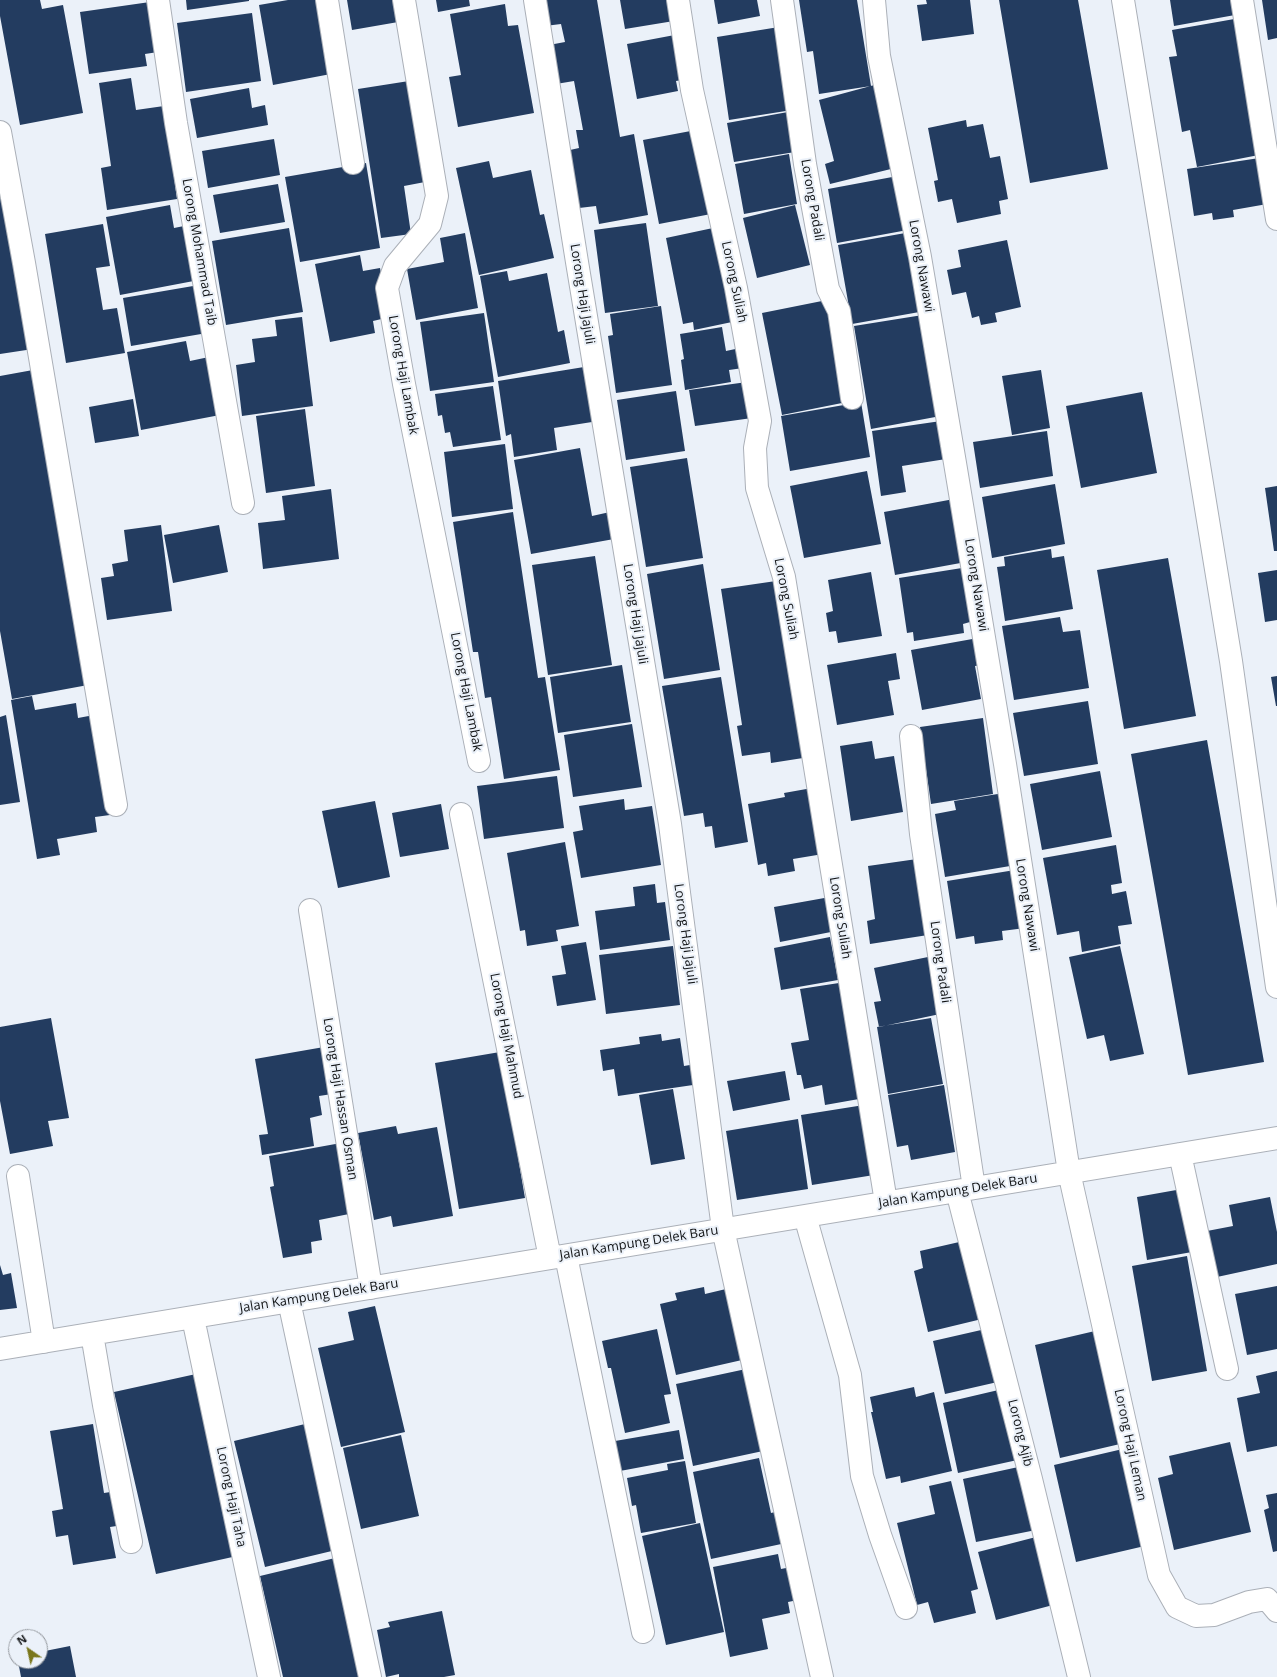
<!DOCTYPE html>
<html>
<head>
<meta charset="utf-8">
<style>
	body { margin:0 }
	#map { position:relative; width:1277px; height:1677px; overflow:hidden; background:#ebf1f9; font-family:"Open Sans",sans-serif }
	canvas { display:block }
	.north { position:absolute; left:8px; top:1629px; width:40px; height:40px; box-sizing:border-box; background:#ebf1f9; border:1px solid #94989e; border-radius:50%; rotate:326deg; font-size:11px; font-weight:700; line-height:16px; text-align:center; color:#111315 }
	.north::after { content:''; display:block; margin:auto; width:14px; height:18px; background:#7a771c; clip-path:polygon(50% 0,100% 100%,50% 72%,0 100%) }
</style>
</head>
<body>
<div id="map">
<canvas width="1277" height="1677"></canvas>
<div class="north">N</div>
</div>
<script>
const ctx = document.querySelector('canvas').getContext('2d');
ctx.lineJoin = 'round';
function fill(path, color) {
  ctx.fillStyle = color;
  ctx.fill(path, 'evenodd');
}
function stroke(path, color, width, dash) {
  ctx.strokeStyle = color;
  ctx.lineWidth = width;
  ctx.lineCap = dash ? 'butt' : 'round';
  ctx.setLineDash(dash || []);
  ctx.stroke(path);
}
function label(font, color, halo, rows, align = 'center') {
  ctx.font = font + ' "Open Sans",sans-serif';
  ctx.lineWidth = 4;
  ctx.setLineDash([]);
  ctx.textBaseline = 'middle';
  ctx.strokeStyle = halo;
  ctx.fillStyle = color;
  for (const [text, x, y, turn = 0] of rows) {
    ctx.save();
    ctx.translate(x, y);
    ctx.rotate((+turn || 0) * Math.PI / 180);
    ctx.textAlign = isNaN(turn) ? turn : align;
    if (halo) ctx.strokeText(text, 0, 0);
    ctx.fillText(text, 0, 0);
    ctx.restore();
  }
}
fill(new Path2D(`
	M 0,0 L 40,0 L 42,9 L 63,5 L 83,113 L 20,125 L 0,16 Z
	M 186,0 L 249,0 L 249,1 L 187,10 Z
	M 288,0 L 323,0 L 336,73 L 273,85 L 259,5 Z
	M 347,0 L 400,0 L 404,21 L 352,30 Z
	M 436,0 L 469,0 L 470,6 L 438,12 Z
	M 540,0 L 597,0 L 620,137 L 634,134 L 648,215 L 599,224 L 596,206 L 579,208 L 570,150 L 579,148 L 576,130 L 583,130 L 574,81 L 556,84 L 549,45 L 565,42 L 561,24 L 545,26 Z
	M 620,0 L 677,0 L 680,20 L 625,29 Z
	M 714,0 L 757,0 L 760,16 L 718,24 Z
	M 799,0 L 857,0 L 871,86 L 819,94 L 813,51 L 807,52 Z
	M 926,0 L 970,0 L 974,34 L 922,41 L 917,5 L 927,4 Z
	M 999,0 L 1078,0 L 1108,169 L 1030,183 Z
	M 1170,0 L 1232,0 L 1235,15 L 1174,26 Z
	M 1262,0 L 1277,0 L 1277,38 L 1268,40 Z
	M 150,2 L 158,52 L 145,54 L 147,66 L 89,74 L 80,12 Z
	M 505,4 L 508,26 L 518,25 L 534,113 L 458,127 L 449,77 L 461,75 L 450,14 Z
	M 252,13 L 261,81 L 186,92 L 177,23 Z
	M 1240,18 L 1264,154 L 1197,167 L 1190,130 L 1182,132 L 1169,57 L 1177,56 L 1172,30 Z
	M 779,27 L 792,110 L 729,120 L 717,37 Z
	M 680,34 L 688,79 L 676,81 L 678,91 L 637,99 L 627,44 Z
	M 131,78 L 136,110 L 164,106 L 177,199 L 107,210 L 101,168 L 111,166 L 99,83 Z
	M 409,81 L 425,182 L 404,186 L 411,234 L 381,238 L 358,89 Z
	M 878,84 L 899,167 L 830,184 L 825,164 L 834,161 L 819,100 Z
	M 249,88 L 252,108 L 265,105 L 268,125 L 197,138 L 190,99 Z
	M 788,112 L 795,152 L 734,162 L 727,123 Z
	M 966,120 L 967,127 L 983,124 L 990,158 L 1000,156 L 1008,199 L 999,201 L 1001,214 L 957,223 L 952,199 L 938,202 L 934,181 L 938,180 L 928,128 Z
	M 696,130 L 711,214 L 659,224 L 643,140 Z
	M 274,139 L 280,175 L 208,188 L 202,151 Z
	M 789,154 L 797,204 L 744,214 L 735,164 Z
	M 1266,157 L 1273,203 L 1233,210 L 1234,217 L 1213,220 L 1212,213 L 1194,216 L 1187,169 Z
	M 0,160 L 33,349 L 0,354 Z
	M 489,161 L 493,178 L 531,170 L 540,215 L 544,214 L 554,258 L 479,275 L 456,168 Z
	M 366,163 L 380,248 L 300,262 L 285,177 Z
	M 903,175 L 913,229 L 837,243 L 828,189 Z
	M 278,184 L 285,222 L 220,233 L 213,195 Z
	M 170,205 L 174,228 L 189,225 L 199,280 L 120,295 L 106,217 Z
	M 795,205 L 810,265 L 757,278 L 743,218 Z
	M 646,223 L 658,306 L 605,313 L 594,230 Z
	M 103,224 L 110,266 L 96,268 L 103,310 L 117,308 L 125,353 L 66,363 L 45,234 Z
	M 289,228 L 303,312 L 226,325 L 212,241 Z
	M 713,228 L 732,322 L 694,330 L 693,322 L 683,324 L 666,238 Z
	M 911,232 L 925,311 L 852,324 L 838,245 Z
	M 465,233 L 478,308 L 416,320 L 407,269 L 444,262 L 440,238 Z
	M 1007,240 L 1021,307 L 995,313 L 997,322 L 981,325 L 979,316 L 972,318 L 966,292 L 952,295 L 947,270 L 961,267 L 958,250 Z
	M 360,255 L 363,271 L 380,268 L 390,317 L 373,321 L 375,333 L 330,342 L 315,264 Z
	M 507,271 L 509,281 L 547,273 L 558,332 L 564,330 L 570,363 L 498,377 L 480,276 Z
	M 199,285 L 207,333 L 131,346 L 123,298 Z
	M 827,300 L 847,402 L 782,415 L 762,313 Z
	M 661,306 L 672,385 L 616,393 L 608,336 L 613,335 L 610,314 Z
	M 484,313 L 494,382 L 430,391 L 420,322 Z
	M 929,314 L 946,415 L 871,429 L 854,326 Z
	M 302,317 L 313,406 L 242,416 L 236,365 L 255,362 L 252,339 L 277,336 L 275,320 Z
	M 722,327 L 726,351 L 740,348 L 743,368 L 729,370 L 731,382 L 685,390 L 681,360 L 684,359 L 680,334 Z
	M 186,341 L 190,361 L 209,357 L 220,415 L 141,430 L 127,352 Z
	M 584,367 L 592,422 L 554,428 L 557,450 L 514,457 L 511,434 L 506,436 L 498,381 Z
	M 33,370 L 88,685 L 12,699 L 0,631 L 0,376 Z
	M 1041,370 L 1050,428 L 1012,435 L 1002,376 Z
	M 747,382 L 752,418 L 695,426 L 689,390 Z
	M 493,386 L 501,440 L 453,447 L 450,432 L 445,433 L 442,415 L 438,416 L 435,394 Z
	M 676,391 L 685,451 L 626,460 L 617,400 Z
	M 1142,392 L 1157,473 L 1081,488 L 1066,406 Z
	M 133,399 L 139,436 L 95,443 L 89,407 Z
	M 861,402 L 870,457 L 790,471 L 781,416 Z
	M 305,409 L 315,486 L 266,493 L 256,416 Z
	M 941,421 L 946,459 L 902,466 L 906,492 L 881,496 L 872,431 Z
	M 1047,431 L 1053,476 L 980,488 L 973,442 Z
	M 505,444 L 513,509 L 452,517 L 444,452 Z
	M 580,448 L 592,516 L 610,512 L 614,539 L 531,554 L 514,460 Z
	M 687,458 L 703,558 L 646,567 L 630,467 Z
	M 867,471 L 881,544 L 804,558 L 790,486 Z
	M 1055,484 L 1065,544 L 992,558 L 982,497 Z
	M 1277,486 L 1277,551 L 1274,551 L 1265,488 Z
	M 331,489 L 339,559 L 263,569 L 258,523 L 285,520 L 282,496 Z
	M 954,499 L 966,562 L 895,575 L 884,512 Z
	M 513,512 L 538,678 L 545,677 L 560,770 L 504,779 L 491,697 L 485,698 L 478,652 L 473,652 L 453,522 Z
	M 161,525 L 172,611 L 107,620 L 101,578 L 114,576 L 112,564 L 128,561 L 124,530 Z
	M 219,525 L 228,572 L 173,583 L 164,535 Z
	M 1051,549 L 1052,558 L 1064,556 L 1073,609 L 1005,621 L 997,567 L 1005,566 L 1004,557 Z
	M 595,556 L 612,665 L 548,675 L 532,565 Z
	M 1168,558 L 1196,716 L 1124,729 L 1097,570 Z
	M 703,564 L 720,670 L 664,679 L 647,574 Z
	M 962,568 L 970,622 L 963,624 L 964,633 L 914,641 L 913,632 L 907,633 L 899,578 Z
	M 1277,570 L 1277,620 L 1265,622 L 1258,573 Z
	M 871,572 L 882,636 L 838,643 L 836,631 L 829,632 L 826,613 L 833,611 L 828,580 Z
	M 776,581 L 803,758 L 771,763 L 770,752 L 742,756 L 737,726 L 742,725 L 721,589 Z
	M 1060,617 L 1063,632 L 1080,630 L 1089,688 L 1014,700 L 1002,626 Z
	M 978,638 L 983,665 L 975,666 L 981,699 L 922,710 L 911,650 Z
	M 896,653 L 900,679 L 888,681 L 894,715 L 837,725 L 827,665 Z
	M 622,665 L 631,722 L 558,733 L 550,677 Z
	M 1277,676 L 1277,706 L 1276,706 L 1271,677 Z
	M 721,677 L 748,842 L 715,848 L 712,826 L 705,827 L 703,813 L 684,816 L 662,686 Z
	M 32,696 L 35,710 L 76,703 L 78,718 L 94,715 L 110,815 L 95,817 L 97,832 L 57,839 L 60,855 L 37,859 L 11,700 Z
	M 1088,701 L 1098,764 L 1024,776 L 1013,713 Z
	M 6,715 L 20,802 L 0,805 L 0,717 Z
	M 983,718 L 993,794 L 931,804 L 920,727 Z
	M 632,724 L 642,787 L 573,797 L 564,735 Z
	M 1207,740 L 1264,1062 L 1188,1075 L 1131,754 Z
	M 872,741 L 875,759 L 894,756 L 903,812 L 851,821 L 840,746 Z
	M 1100,771 L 1112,837 L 1042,850 L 1030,784 Z
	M 557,776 L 564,828 L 484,839 L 477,786 Z
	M 812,788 L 823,854 L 793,859 L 795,871 L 768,876 L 766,863 L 758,865 L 748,804 L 785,797 L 784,793 Z
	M 1004,793 L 1016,865 L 945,877 L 935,814 L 956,810 L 954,801 Z
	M 624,799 L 625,810 L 652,806 L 661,865 L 581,878 L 573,832 L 583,830 L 579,806 Z
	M 375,801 L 390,877 L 338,888 L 322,811 Z
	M 441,804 L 449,849 L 400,857 L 392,813 Z
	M 565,842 L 579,926 L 556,930 L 558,941 L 527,946 L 525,930 L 520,931 L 507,853 Z
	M 1116,845 L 1122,883 L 1111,885 L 1112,894 L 1126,891 L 1132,924 L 1118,926 L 1121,944 L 1082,952 L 1079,931 L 1057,935 L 1043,858 Z
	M 917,859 L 928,935 L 870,944 L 867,921 L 875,919 L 868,866 Z
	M 1015,870 L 1025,928 L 1002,931 L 1003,940 L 975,944 L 974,936 L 956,939 L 947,881 Z
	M 655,884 L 657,903 L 665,902 L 670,940 L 600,950 L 595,911 L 635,906 L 633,887 Z
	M 830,897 L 836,931 L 780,942 L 774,907 Z
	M 830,937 L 838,980 L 781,990 L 774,948 Z
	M 586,942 L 596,1000 L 557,1006 L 552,976 L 566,974 L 561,946 Z
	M 673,946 L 680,1005 L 606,1014 L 599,955 Z
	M 1120,946 L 1144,1054 L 1110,1061 L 1104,1035 L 1087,1039 L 1069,957 Z
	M 928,957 L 940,1014 L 879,1027 L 874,1002 L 881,1001 L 874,968 Z
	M 839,983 L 859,1099 L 825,1105 L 822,1085 L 804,1089 L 801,1075 L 797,1075 L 791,1043 L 809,1040 L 800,989 Z
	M 51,1018 L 69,1118 L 48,1121 L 53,1146 L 10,1154 L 0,1101 L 0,1027 Z
	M 931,1018 L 943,1084 L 888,1094 L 877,1027 Z
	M 661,1034 L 662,1041 L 680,1038 L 684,1066 L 690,1065 L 693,1085 L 618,1096 L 614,1069 L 603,1071 L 600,1050 L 640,1044 L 639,1037 Z
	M 324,1047 L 332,1094 L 319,1096 L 322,1115 L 310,1118 L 314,1146 L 262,1155 L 259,1135 L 268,1134 L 255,1059 Z
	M 500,1052 L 525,1198 L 459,1209 L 435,1063 Z
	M 785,1071 L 790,1100 L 733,1111 L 727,1081 Z
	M 944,1085 L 955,1152 L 911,1160 L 908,1145 L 897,1147 L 888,1095 Z
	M 673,1089 L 685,1159 L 651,1165 L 639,1095 Z
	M 864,1105 L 874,1175 L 812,1185 L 801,1115 Z
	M 798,1119 L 808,1189 L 737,1200 L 726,1131 Z
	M 396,1126 L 398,1134 L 437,1127 L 453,1216 L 393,1227 L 391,1216 L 374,1220 L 358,1133 Z
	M 341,1143 L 354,1213 L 319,1220 L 322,1240 L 311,1242 L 312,1253 L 283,1258 L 270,1187 L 274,1186 L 269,1156 Z
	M 1182,1189 L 1192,1252 L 1147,1260 L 1137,1197 Z
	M 1270,1197 L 1277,1232 L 1277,1264 L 1217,1277 L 1207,1231 L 1233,1226 L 1229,1205 Z
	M 968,1240 L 986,1318 L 928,1332 L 914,1271 L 923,1268 L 920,1251 Z
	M 1187,1256 L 1207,1371 L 1152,1381 L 1132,1266 Z
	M 0,1265 L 3,1275 L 11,1273 L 17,1308 L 0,1310 Z
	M 1277,1286 L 1277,1349 L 1247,1355 L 1235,1294 Z
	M 704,1287 L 705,1294 L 726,1289 L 742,1360 L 676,1375 L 660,1304 L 677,1300 L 675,1293 Z
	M 375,1306 L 405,1432 L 341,1447 L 318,1348 L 354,1340 L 348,1312 Z
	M 990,1328 L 1002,1381 L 945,1394 L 933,1341 Z
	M 657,1329 L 671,1394 L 664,1395 L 670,1423 L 625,1433 L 611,1368 L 608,1368 L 602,1341 Z
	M 1095,1331 L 1120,1444 L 1060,1458 L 1035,1345 Z
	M 746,1369 L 763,1451 L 693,1466 L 676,1384 Z
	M 1277,1371 L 1277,1446 L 1247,1452 L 1237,1398 L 1260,1393 L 1256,1376 Z
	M 196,1374 L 237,1556 L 156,1574 L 114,1392 Z
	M 914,1387 L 916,1397 L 934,1392 L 952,1471 L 901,1483 L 900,1476 L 886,1479 L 871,1412 L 873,1412 L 870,1397 Z
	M 1007,1388 L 1022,1459 L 958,1473 L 943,1403 Z
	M 93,1424 L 104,1493 L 117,1491 L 123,1525 L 110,1527 L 116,1558 L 73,1565 L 68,1535 L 56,1537 L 52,1511 L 63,1509 L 50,1431 Z
	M 305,1424 L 336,1550 L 265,1567 L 234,1441 Z
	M 679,1430 L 684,1459 L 620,1471 L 615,1441 Z
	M 401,1435 L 419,1516 L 361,1529 L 343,1448 Z
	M 1230,1442 L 1251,1532 L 1174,1550 L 1158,1478 L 1173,1474 L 1169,1456 Z
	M 1127,1448 L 1149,1545 L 1076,1562 L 1054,1465 Z
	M 759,1458 L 771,1513 L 779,1511 L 786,1543 L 711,1559 L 693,1472 Z
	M 685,1461 L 696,1523 L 641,1533 L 636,1505 L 632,1506 L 627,1478 L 668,1470 L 667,1464 Z
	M 1023,1466 L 1036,1530 L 976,1542 L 963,1479 Z
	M 951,1481 L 978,1589 L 971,1591 L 976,1613 L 934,1623 L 928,1602 L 917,1605 L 897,1523 L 935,1514 L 929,1486 Z
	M 1277,1493 L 1277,1551 L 1273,1552 L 1264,1510 L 1269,1508 L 1266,1495 Z
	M 700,1523 L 724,1632 L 666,1645 L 642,1536 Z
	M 1036,1537 L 1053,1605 L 996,1620 L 978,1552 Z
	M 778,1554 L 781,1569 L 791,1567 L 798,1600 L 788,1602 L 790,1613 L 762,1619 L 768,1649 L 730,1657 L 713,1567 Z
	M 335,1558 L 362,1677 L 283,1677 L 260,1576 Z
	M 442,1611 L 455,1675 L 444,1677 L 399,1677 L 399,1674 L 386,1677 L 377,1630 L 390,1627 L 388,1622 Z
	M 70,1646 L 76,1677 L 21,1677 L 18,1661 L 40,1661 L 40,1652 Z`), '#233c60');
const minor = new Path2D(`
	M 158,0 L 176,123 L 243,503
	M 327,0 L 353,163
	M 404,0 L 437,196 L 430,224 L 395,266 L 387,288 L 404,384 L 479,761
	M 535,0 L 577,262 L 670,824 L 723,1229 L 822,1677
	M 678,0 L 692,90 L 736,288 L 760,421 L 755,448 L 757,488 L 784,577 L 886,1202
	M 782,0 L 805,164 L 828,289 L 839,311 L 852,398
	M 874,0 L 879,56 L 920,257 L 955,463 L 1005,764 L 1069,1172 L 1159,1575 L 1177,1607 L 1196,1616 L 1214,1615 L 1249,1602 L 1267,1599 L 1277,1611
	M 1123,0 L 1231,661 L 1277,987
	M 1242,0 L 1277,219
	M 0,132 L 24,263 L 116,805
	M 911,736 L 921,834 L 974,1188
	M 461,814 L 550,1258
	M 310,910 L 371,1288
	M 1180,1154 L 1227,1369
	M 18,1176 L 44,1342
	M 957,1191 L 1031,1479 L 1079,1677
	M 805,1216 L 850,1375 L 862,1476 L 880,1535 L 906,1608
	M 566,1256 L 643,1632
	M 289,1301 L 370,1677
	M 193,1318 L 269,1677
	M 92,1334 L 104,1405 L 131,1542
	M 0,1349 L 1277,1138`);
stroke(minor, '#abb0b8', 24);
stroke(minor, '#fff', 22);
label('13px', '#111315', '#ebf1f9', [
	["Lorong Padali",812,200,80],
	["Lorong Mohammad Taib",199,252,80],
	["Lorong Nawawi",921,266,80],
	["Lorong Suliah",734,282,78],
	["Lorong Haji Jajuli",582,294,81],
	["Lorong Haji Lambak",403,375,80],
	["Lorong Nawawi",976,585,81],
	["Lorong Suliah",786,599,79],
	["Lorong Haji Jajuli",635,614,81],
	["Lorong Haji Lambak",466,692,79],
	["Lorong Nawawi",1027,905,81],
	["Lorong Suliah",840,918,81],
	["Lorong Haji Jajuli",685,934,82],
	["Lorong Padali",940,962,82],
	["Lorong Haji Mahmud",506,1036,79],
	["Lorong Haji Hassan Osman",340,1099,81],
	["Jalan Kampung Delek Baru",958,1191,-9],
	["Jalan Kampung Delek Baru",639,1243,-9],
	["Jalan Kampung Delek Baru",319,1296,-9],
	["Lorong Ajib",1020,1433,76],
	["Lorong Haji Leman",1130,1445,78],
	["Lorong Haji Taha",231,1497,78]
]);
</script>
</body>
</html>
